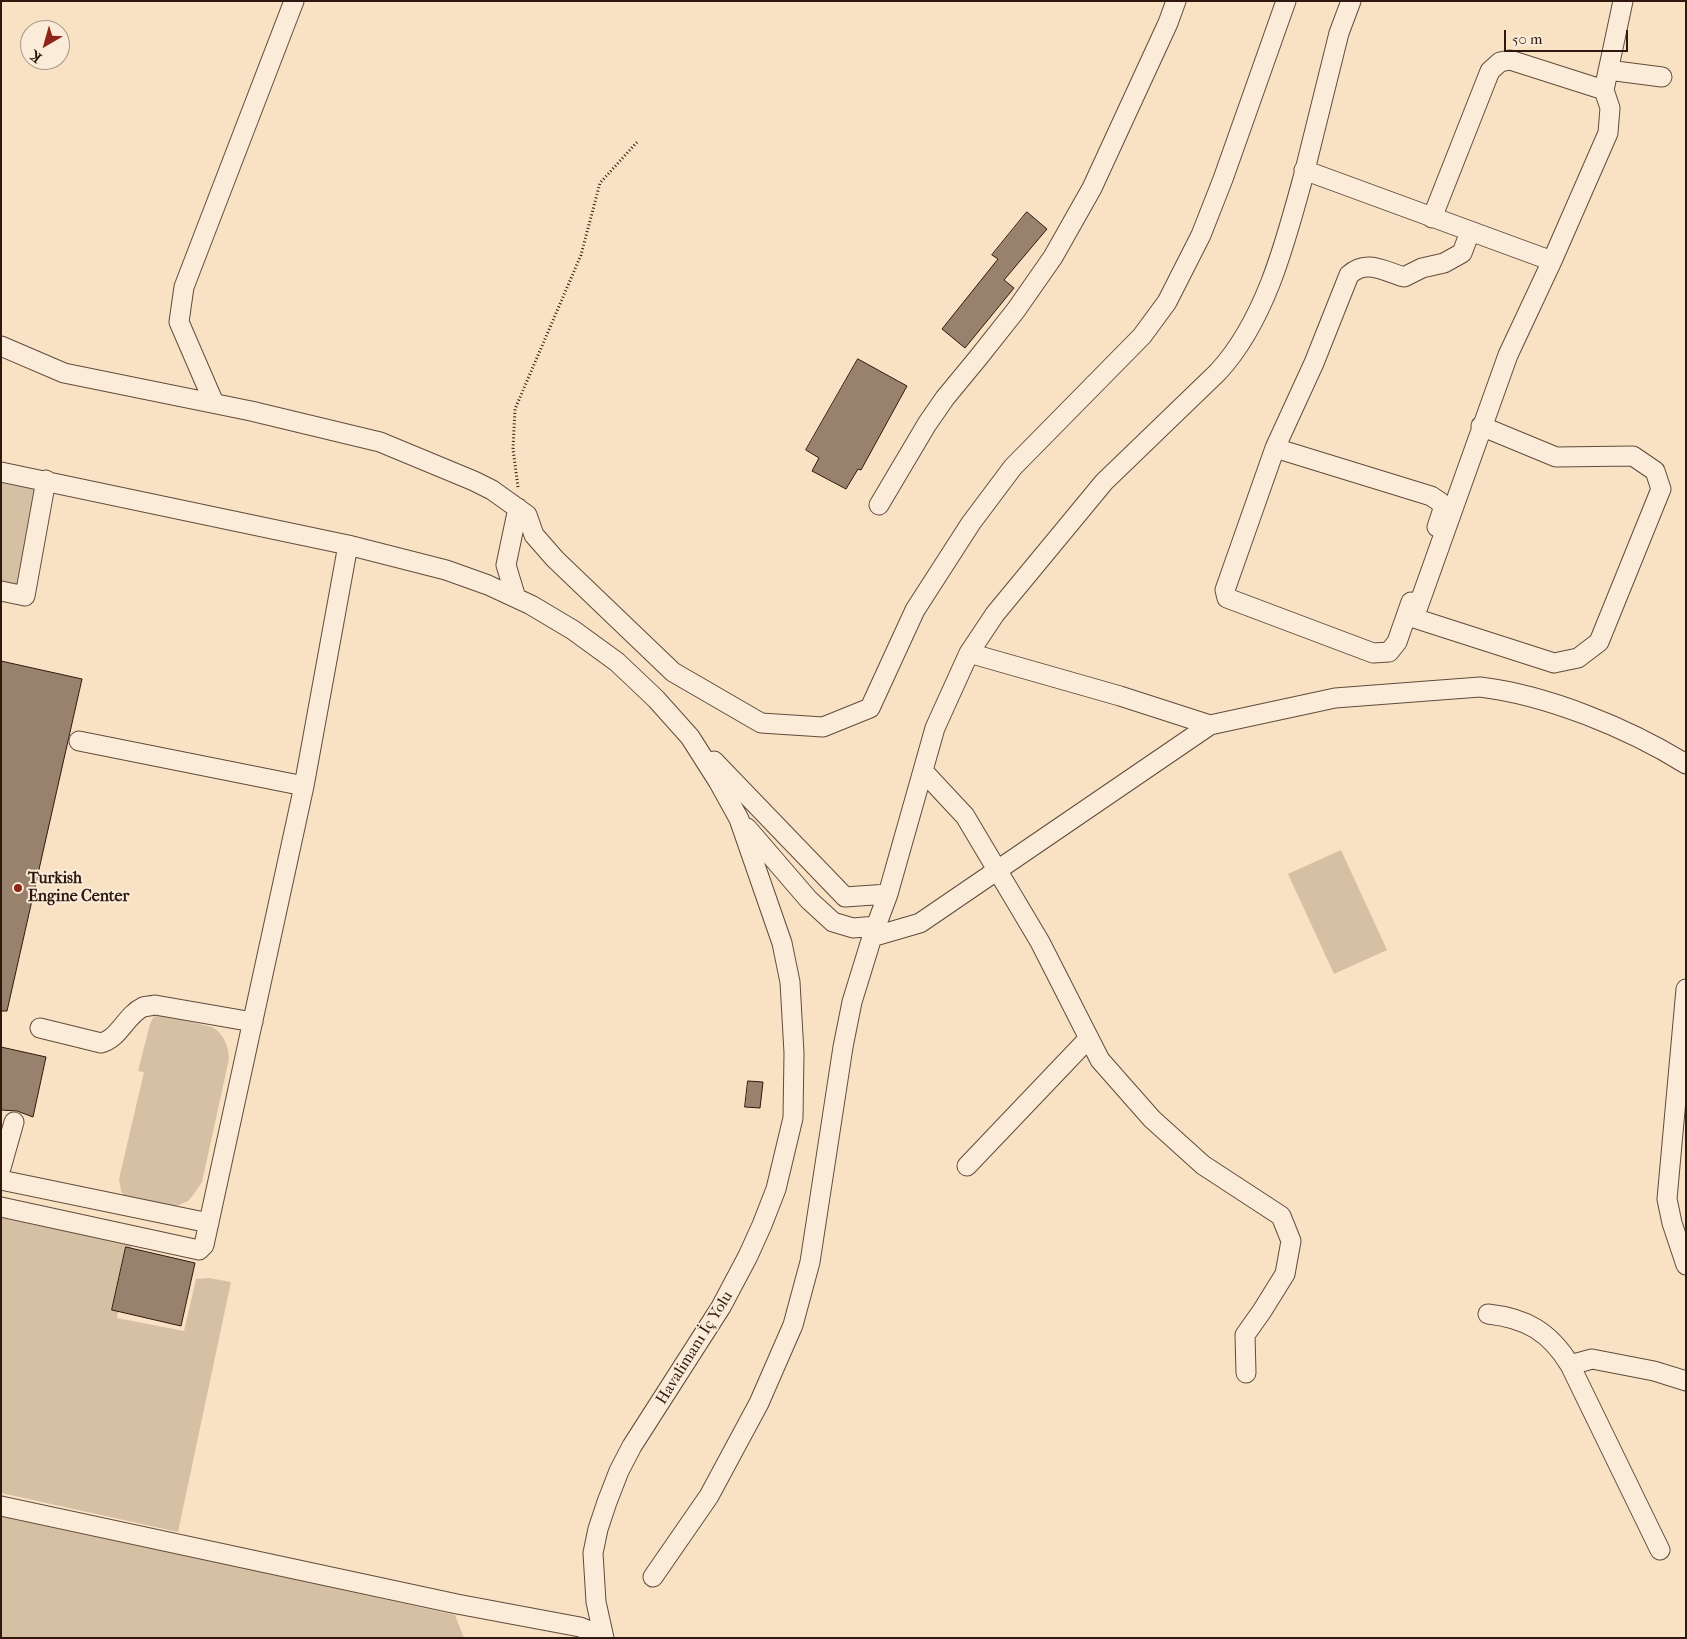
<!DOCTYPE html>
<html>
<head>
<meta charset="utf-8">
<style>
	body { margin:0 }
	#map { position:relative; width:1687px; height:1639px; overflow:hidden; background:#f8e2c3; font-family:"IM FELL French Canon",serif }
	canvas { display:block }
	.frame { position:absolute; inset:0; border:2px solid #2f190f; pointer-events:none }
	.north { position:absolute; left:20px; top:20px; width:50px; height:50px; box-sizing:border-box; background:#faecd8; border:1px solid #a99888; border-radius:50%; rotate:218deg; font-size:14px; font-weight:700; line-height:20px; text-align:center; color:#2f190f }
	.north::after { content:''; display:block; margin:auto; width:18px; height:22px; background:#8f2418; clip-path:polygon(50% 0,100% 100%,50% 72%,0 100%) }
	.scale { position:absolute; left:1504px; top:30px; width:124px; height:22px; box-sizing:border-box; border:2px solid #2f190f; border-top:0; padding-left:6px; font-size:15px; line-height:18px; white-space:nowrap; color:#2f190f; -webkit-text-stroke:4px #faecd8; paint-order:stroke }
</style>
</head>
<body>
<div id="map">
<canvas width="1687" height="1639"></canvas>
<div class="frame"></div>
<div class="north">K</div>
<div class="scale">50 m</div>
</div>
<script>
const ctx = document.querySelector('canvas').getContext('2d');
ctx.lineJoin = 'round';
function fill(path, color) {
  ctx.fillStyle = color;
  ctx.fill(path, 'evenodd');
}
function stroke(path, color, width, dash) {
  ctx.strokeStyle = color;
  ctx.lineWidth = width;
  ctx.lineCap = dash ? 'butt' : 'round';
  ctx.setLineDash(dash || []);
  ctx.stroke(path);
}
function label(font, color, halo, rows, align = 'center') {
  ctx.font = font + ' "IM FELL French Canon",serif';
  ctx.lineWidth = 4;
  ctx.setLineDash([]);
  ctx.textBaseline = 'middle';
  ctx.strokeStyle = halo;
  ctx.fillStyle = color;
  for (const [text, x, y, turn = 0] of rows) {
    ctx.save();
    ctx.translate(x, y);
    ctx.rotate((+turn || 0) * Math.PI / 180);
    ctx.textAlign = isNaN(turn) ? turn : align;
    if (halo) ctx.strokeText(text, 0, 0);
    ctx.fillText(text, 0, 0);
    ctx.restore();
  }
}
fill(new Path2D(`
	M 1,472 L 29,477 L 36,494 L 34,579 L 16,585 L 1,582 Z
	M 1341,850 L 1387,950 L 1334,974 L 1288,874 Z
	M 158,1014 L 212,1027 C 223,1033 229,1046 229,1059 L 202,1182 L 194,1194 L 188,1201 L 174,1207 L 124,1196 L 121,1191 L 119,1179 L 144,1072 L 138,1071 L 150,1024 L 153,1018 Z
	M 1,1212 L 133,1239 L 117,1318 L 184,1331 L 196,1279 L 209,1278 L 231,1282 L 178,1532 L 1,1493 Z
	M 1,1514 L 455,1615 L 464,1638 L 1,1638 Z`), '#d6c0a4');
const building = new Path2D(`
	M 1027,212 L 1047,229 L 1004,280 L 1014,288 L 965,348 L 942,329 L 998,259 L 992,255 Z
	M 858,359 L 907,386 L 861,470 L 858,469 L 846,489 L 812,471 L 819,458 L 806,450 Z
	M 1,661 L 82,679 L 7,1011 L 1,1011 Z
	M 1,1047 L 46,1057 L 33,1117 L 17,1111 L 1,1110 Z
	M 748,1081 L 763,1082 L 760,1108 L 745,1107 Z
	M 126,1247 L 195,1263 L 181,1326 L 112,1310 Z`);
fill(building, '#98826d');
stroke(building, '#2f190f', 1);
const minor = new Path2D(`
	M 1608,70 L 1662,77
	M 1604,90 L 1623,1
	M 1304,170 L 1552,261
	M 1432,218 L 1490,71 L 1500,62 L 1510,60 L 1604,90 L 1610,108 L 1608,133 L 1552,261 L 1508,355 L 1414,618 L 1554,663 L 1578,658 L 1599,642 L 1661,489 L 1655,471 L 1633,456 L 1556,457 L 1481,426
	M 1,346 L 64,373 L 251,411 L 380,442 L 474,481 L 492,490 L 527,515 L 534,535 L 555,559 L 673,672 L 761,723 L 823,727 L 870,708 L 915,610 L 971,523 L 1013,467 L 1142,336 L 1167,302 L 1201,235 L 1223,179 L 1286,1
	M 214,403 L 179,322 L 184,287 L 294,1
	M 1275,448 L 1431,496 L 1440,502 L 1443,509 L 1437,527
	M 1,472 L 348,545 L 446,570 L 488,585 L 531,605 L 573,630 L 617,662 L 656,699 L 690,737 L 718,781 L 739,819 L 782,943 L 790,982 L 794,1053 L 793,1118 L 776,1189 L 762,1225 L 748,1256 L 721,1307 L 632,1446 L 619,1471 L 607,1502 L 598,1529 L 593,1553 L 596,1602 L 604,1638
	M 879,505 L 927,424 L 945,398 L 978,358 L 1016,310 L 1053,257 L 1092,188 L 1168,23 L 1176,1
	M 1,591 L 25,596 L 46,480
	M 516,598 L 506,565 L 518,508
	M 1411,602 L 1397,642 L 1389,652 L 1373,653 L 1235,601 L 1227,598 L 1225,590 L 1275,448 L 1314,363 L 1349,275 C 1366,259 1384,271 1404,277 L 1422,268 L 1444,263 L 1462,253 L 1470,232
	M 969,653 L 995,614 L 1104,482 L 1218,372 C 1266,320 1286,240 1304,174 C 1316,127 1327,80 1339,33 L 1351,1
	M 79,741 L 304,786
	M 714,761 L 845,897 L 888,894
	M 923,771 L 965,816 L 1040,942 L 1100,1060 L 1152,1119 L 1203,1165 L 1281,1216 L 1291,1241 L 1285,1274 L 1262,1311 L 1245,1335 L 1246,1373
	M 747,828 L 809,900 L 833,922 L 853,928 L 876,926
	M 872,937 L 920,923 L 1210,725
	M 1686,989 L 1667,1199 L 1672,1223 L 1686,1265
	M 40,1028 L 101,1043 C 119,1039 126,1015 143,1007 C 147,1006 151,1006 155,1005 L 253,1022
	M 967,1166 L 1089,1038
	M 1,1168 L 14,1122
	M 1,1180 L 209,1223
	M 1,1207 L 199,1250 L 204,1245 L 304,786 L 348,545
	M 1488,1314 C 1526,1318 1550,1332 1570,1365 L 1660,1550
	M 1570,1365 L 1592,1359 L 1654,1371 L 1686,1381
	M 1,1506 L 457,1604 L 580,1627 L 595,1633 L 599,1638
	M 653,1577 L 709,1496 L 759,1403 L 793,1325 L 810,1262 L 843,1047 L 852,1002 L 872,937 L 888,894 L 935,728 L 969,653 L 1120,696 L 1210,725 L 1335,698 L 1480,687 C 1547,695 1628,728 1686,764`);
stroke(minor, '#614b3c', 21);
stroke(new Path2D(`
	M 518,487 L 513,449 L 515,409 L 581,255 L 600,183 L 638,141`), '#2f190f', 3, [1, 2.5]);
stroke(minor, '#faecd8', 19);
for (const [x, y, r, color] of [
	[18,888,5,"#8f2418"]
]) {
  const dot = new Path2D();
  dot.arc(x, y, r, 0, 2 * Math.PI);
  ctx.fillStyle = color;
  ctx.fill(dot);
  stroke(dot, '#faecd8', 2);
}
label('bold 16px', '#2f190f', '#faecd8', [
	["Turkish",28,879],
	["Engine Center",28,897]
], 'left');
label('16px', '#2f190f', '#faecd8', [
	["Havalimanı İç Yolu",695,1348,-58]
]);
</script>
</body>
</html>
